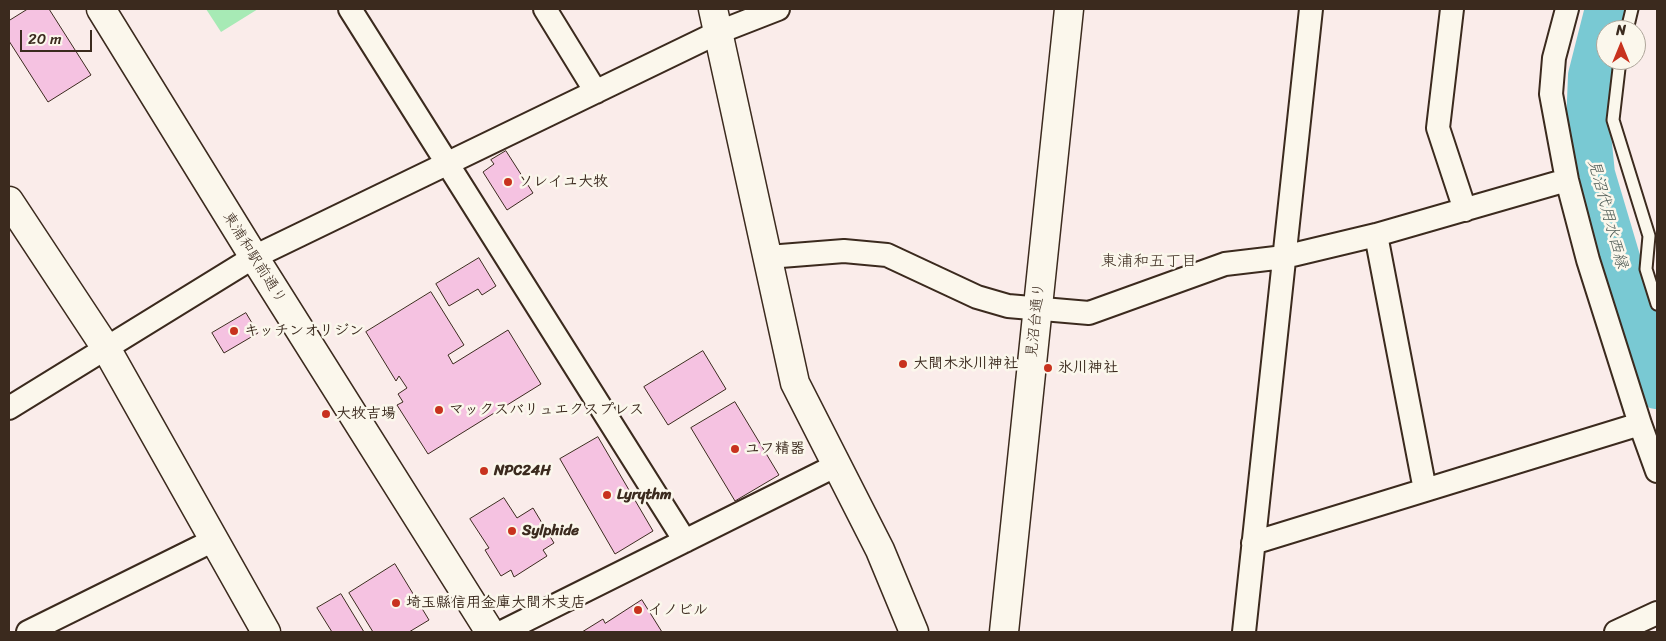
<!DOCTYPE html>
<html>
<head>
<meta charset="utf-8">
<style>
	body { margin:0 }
	#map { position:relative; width:1666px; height:641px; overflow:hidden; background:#faecea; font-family:Sriracha,sans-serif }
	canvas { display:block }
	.frame { position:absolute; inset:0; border:10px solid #3b2a1e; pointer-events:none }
	.north { position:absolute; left:1596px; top:20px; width:50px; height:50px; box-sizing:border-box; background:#fbf7ec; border:1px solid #aea59a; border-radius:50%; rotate:0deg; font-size:14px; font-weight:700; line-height:20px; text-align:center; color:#3b2a1e }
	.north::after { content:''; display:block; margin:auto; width:18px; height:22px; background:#c8321e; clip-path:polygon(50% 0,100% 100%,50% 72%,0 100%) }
	.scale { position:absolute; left:20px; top:30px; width:72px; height:22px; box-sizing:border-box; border:2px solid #3b2a1e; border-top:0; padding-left:6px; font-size:15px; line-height:18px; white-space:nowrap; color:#3b2a1e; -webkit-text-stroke:4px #fbf7ec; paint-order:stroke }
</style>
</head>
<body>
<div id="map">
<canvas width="1666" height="641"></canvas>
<div class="frame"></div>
<div class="north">N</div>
<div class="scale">20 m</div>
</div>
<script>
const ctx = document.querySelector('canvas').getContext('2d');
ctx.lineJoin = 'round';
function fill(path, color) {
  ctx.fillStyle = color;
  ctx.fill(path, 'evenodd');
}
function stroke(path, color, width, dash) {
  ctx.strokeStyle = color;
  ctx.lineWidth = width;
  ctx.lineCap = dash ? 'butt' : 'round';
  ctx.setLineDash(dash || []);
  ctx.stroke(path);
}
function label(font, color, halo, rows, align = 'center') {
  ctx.font = font + ' Sriracha,"Klee One",sans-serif';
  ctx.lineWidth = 5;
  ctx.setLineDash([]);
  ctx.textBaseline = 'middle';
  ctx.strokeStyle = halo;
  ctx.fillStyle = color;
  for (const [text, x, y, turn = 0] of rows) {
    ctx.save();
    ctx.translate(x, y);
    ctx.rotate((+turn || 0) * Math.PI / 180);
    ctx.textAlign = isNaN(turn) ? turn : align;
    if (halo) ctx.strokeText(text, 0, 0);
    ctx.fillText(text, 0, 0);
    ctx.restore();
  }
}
fill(new Path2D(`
	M 206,9 L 258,9 L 221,32 Z`), '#a7eab5');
stroke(new Path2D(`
	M 1607,9 L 1590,76 L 1588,125 L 1593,174 L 1631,302 L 1657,387`), '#79c9d3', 44);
const building = new Path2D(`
	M 28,9 L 49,9 L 91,75 L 48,102 L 9,41 L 9,21 Z
	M 506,151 L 533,193 L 507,210 L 483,172 L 494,164 L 491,160 Z
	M 479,258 L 496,286 L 482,295 L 478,289 L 449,306 L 436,284 Z
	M 431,292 L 464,345 L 448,355 L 453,364 L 508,330 L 541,384 L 428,454 L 397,405 L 403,402 L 398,394 L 407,388 L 399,376 L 396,381 L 366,332 Z
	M 246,313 L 258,333 L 224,353 L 212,333 Z
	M 703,351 L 726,389 L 668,425 L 644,387 Z
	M 735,402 L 779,475 L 735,501 L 691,428 Z
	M 598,437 L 653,531 L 615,554 L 560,459 Z
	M 504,498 L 517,518 L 533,508 L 554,543 L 543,550 L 547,556 L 514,577 L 511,570 L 501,576 L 485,550 L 489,548 L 470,519 Z
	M 395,564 L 429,620 L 409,632 L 373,632 L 349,593 Z
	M 341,594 L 364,632 L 332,632 L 317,608 Z
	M 642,600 L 662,632 L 582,632 L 603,619 L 605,623 Z`);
fill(building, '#f5c2e1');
stroke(building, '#3b2a1e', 1);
const service = new Path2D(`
	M 1627,30 L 1632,9
	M 1620,60 L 1613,120 L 1649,236 L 1646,269 L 1657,304`);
const minor = new Path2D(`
	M 350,9 L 685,541
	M 545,9 L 596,92
	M 1452,9 L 1438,128 L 1465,210
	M 1567,9 L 1554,58 L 1551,94 L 1567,180 L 1588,260 L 1640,424 L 1657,471
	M 1376,235 L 1425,490
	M 768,257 L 844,251 L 887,255 L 977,297 L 1008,306 L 1089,313 L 1225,264 L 1284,257 L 1376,235 L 1567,180
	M 9,408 L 254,257 L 719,32 L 778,9
	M 1253,543 L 1640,424
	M 28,632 L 214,540
	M 502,632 L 837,465
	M 1244,632 L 1311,9
	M 1616,632 L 1657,613`);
const tertiary = new Path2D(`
	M 713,9 L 795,383 L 880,550 L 914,632
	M 9,201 L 106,348 L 266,632
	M 1004,632 L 1069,9`);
const secondary = new Path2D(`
	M 101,9 L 254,257 L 490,632`);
stroke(service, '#3b2a1e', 15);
stroke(minor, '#3b2a1e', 26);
stroke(tertiary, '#3b2a1e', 31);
stroke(secondary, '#3b2a1e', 31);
stroke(service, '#fbf7ec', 11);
stroke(minor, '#fbf7ec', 22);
stroke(tertiary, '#fbf7ec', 28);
stroke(secondary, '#fbf7ec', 28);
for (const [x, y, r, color] of [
	[508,182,5,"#c8321e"],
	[234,331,5,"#c8321e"],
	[903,364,5,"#c8321e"],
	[1048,368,5,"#c8321e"],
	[439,410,5,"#c8321e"],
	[326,414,5,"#c8321e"],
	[735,449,5,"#c8321e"],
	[484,471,5,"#c8321e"],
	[607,495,5,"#c8321e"],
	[512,531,5,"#c8321e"],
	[396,603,5,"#c8321e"],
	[638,610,5,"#c8321e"]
]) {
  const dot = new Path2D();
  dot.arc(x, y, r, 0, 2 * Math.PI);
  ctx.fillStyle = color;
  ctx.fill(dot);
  stroke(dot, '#fbf7ec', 2);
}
label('bold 15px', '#3b2a1e', '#fbf7ec', [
	["ソレイユ大牧",518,182],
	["キッチンオリジン",244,331],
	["大間木氷川神社",913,364],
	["氷川神社",1058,368],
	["マックスバリュエクスプレス",449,410],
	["大牧吉場",336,414],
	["ユフ精器",745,449],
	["NPC24H",494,471],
	["Lyrythm",617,495],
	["Sylphide",522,531],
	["埼玉縣信用金庫大間木支店",406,603],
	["イノビル",648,610]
], 'left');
label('15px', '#3b2a1e', '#fbf7ec', [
	["東浦和駅前通り",254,258,58],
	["見沼台通り",1036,320,-84]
]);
label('italic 16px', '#4e5a54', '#fbf7ec', [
	["見沼代用水西縁",1607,214,75]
]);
label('16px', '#3b2a1e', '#fbf7ec', [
	["東浦和五丁目",1149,262]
]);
</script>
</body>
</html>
